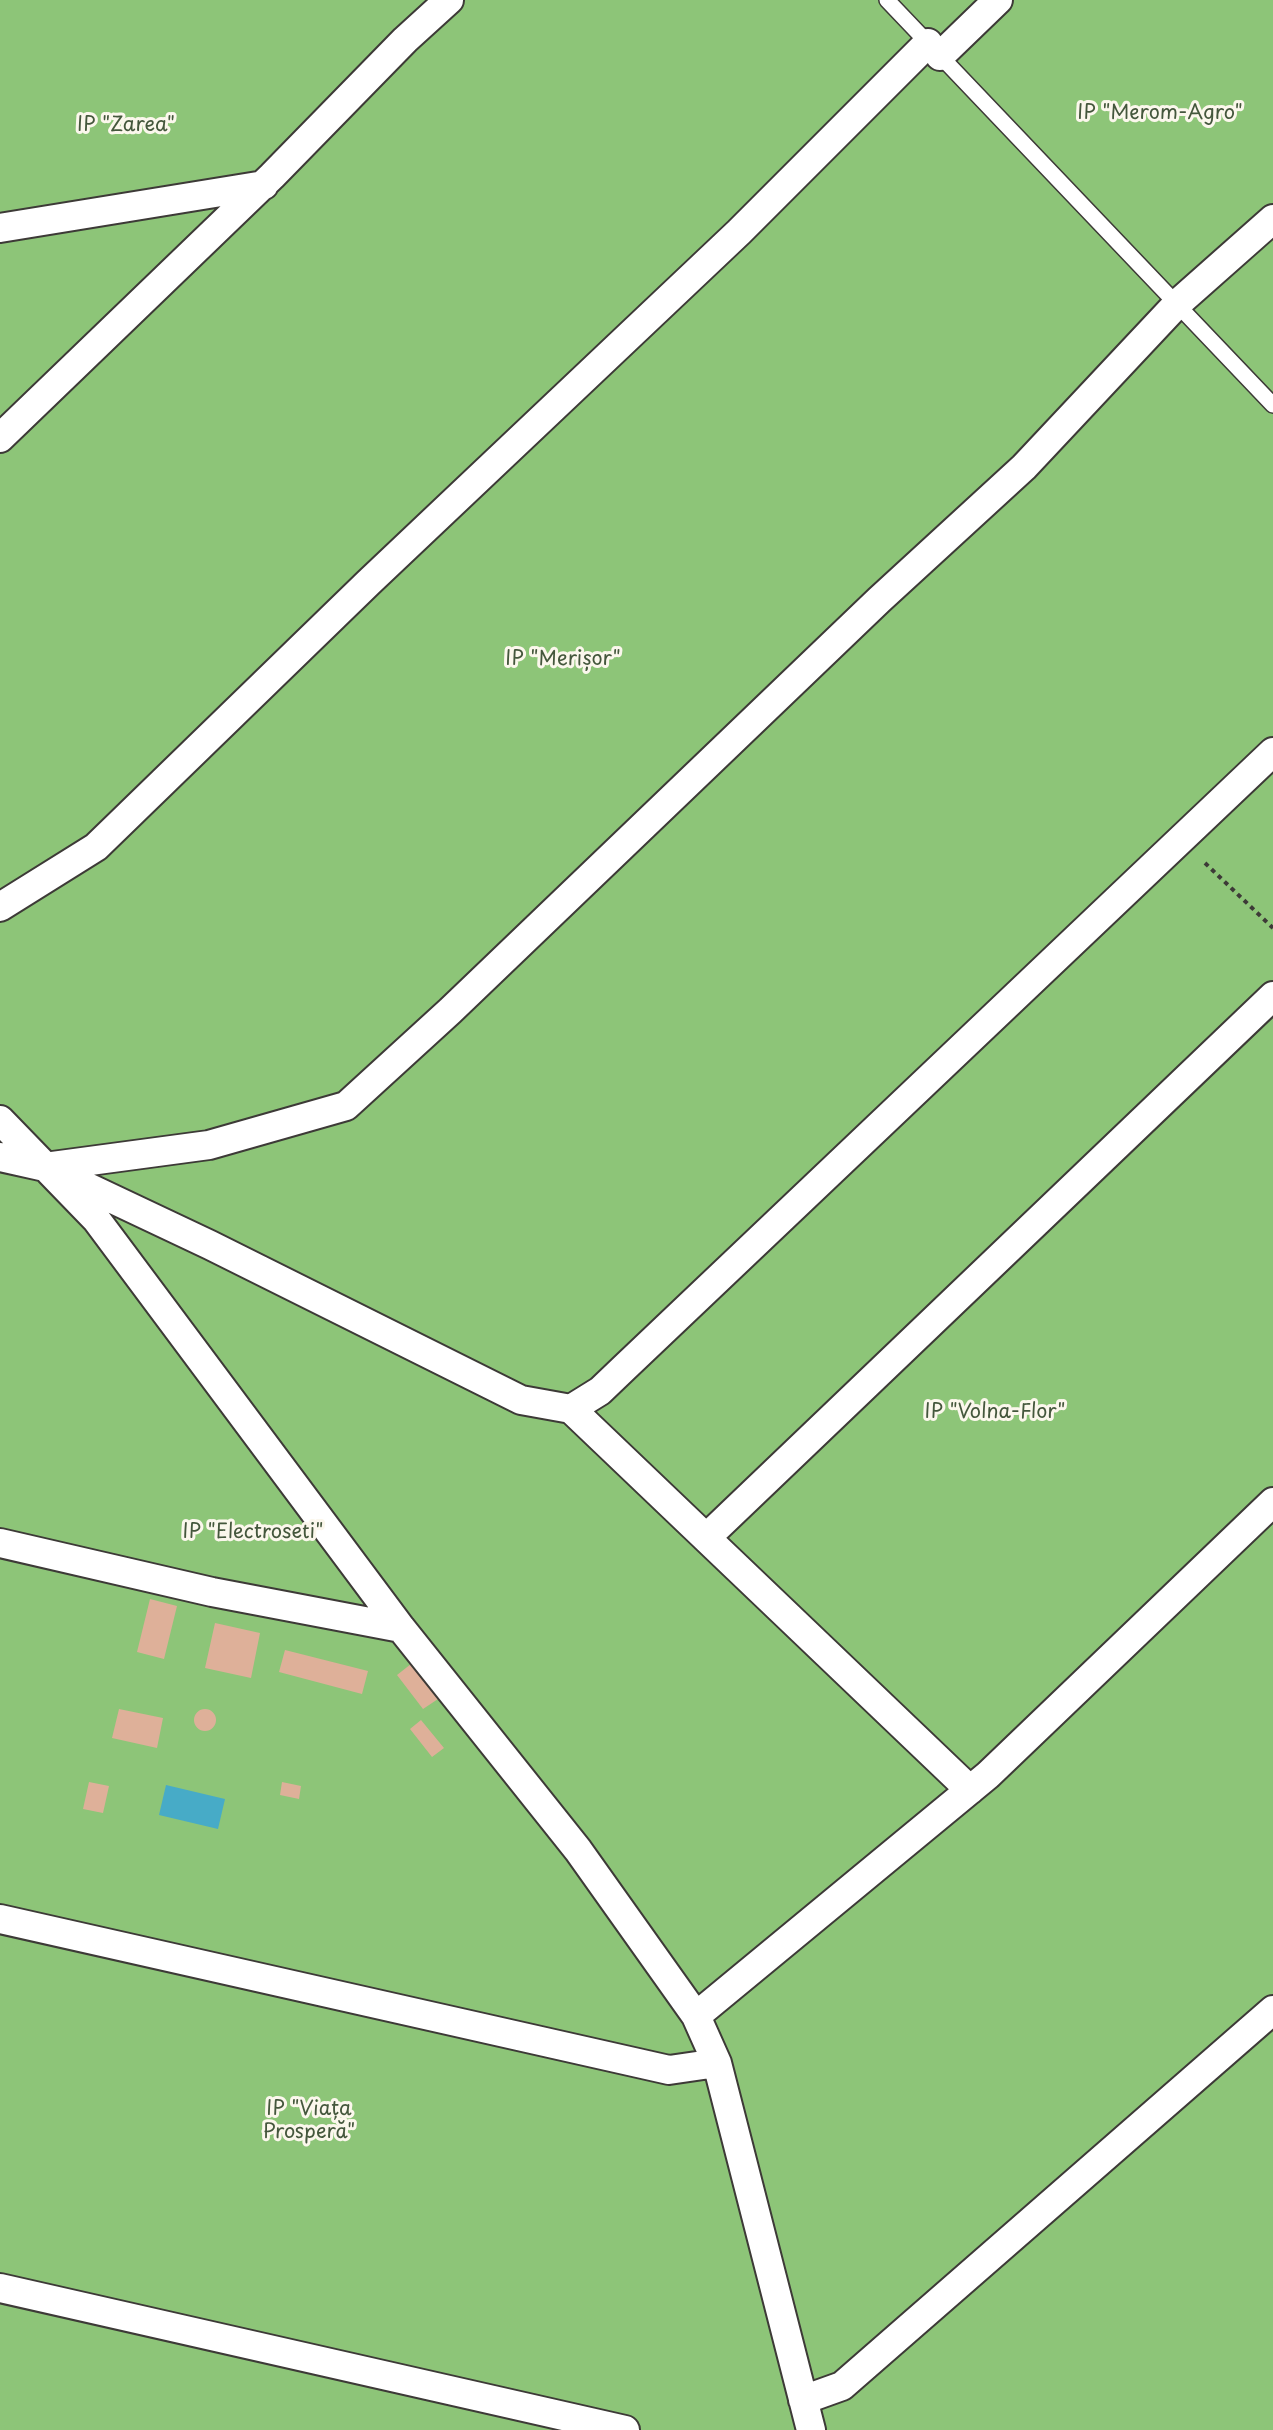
<!DOCTYPE html>
<html>
<head>
<meta charset="utf-8">
<style>
	body { margin:0 }
	canvas { display:block; background:#f7e5ce }
</style>
</head>
<body>
<canvas width="1273" height="2430"></canvas>
<script>
const ctx = document.querySelector('canvas').getContext('2d');
ctx.lineJoin = 'round';
function fill(path, color) {
  ctx.fillStyle = color;
  ctx.fill(path, 'evenodd');
}
function stroke(path, color, width, dash) {
  ctx.strokeStyle = color;
  ctx.lineWidth = width;
  ctx.lineCap = dash ? 'butt' : 'round';
  ctx.setLineDash(dash || []);
  ctx.stroke(path);
}
function label(font, color, halo, rows, align = 'center') {
  ctx.font = font + ' "Playpen Sans",sans-serif';
  ctx.lineWidth = 6;
  ctx.setLineDash([]);
  ctx.textBaseline = 'middle';
  ctx.strokeStyle = halo;
  ctx.fillStyle = color;
  for (const [text, x, y, turn = 0] of rows) {
    ctx.save();
    ctx.translate(x, y);
    ctx.rotate((+turn || 0) * Math.PI / 180);
    ctx.textAlign = isNaN(turn) ? turn : align;
    if (halo) ctx.strokeText(text, 0, 0);
    ctx.fillText(text, 0, 0);
    ctx.restore();
  }
}
fill(new Path2D(`
	M 0,0 L 1273,0 L 1273,2430 L 0,2430 Z`), '#8dc578');
fill(new Path2D(`
	M 166,1785 L 225,1799 L 218,1829 L 159,1815 Z`), '#47abc7');
fill(new Path2D(`
	M 150,1599 L 177,1606 L 164,1659 L 137,1652 Z
	M 215,1623 L 260,1633 L 251,1678 L 205,1668 Z
	M 285,1650 L 368,1671 L 362,1694 L 279,1672 Z
	M 411,1664 L 438,1699 L 423,1709 L 397,1675 Z
	M 119,1709 L 163,1718 L 157,1748 L 112,1738 Z
	M194 1720a11 11 0 1 1 22 0a11 11 0 1 1-22 0Z
	M 421,1720 L 444,1748 L 432,1757 L 410,1729 Z
	M 89,1782 L 109,1786 L 103,1813 L 83,1809 Z
	M 282,1782 L 301,1786 L 299,1799 L 280,1795 Z`), '#deb099');
const lane = new Path2D(`
	M 887,0 L 1273,405`);
const street = new Path2D(`
	M 940,56 L 998,0
	M 0,228 L 264,185
	M 0,438 L 272,176 L 405,40 L 449,0
	M 0,907 L 96,847 L 368,583 L 739,232 L 928,43
	M 0,1120 L 96,1219 L 401,1628 L 578,1850 L 696,2016 L 717,2063 L 811,2430
	M 0,1157 L 45,1167 L 210,1245 L 521,1400 L 571,1409 L 600,1391 L 623,1369 L 1273,752
	M 45,1167 L 209,1145 L 346,1106 L 450,1011 L 879,600 L 1024,467 L 1177,304 L 1273,219
	M 571,1409 L 970,1790
	M 706,1538 L 1273,996
	M 0,1543 L 212,1592 L 401,1628
	M 0,1919 L 669,2070 L 717,2063
	M 696,2016 L 988,1775 L 1273,1502
	M 0,2288 L 625,2430
	M 803,2400 L 842,2386 L 1273,2010`);
stroke(lane, '#3d3a37', 18);
stroke(street, '#3d3a37', 32);
stroke(new Path2D(`
	M 1205,863 L 1273,928`), '#3d3a37', 4, [4.5, 4.5]);
stroke(lane, '#fff', 15);
stroke(street, '#fff', 28);
label('20px', '#44573c', '#fbf7ec', [
	["IP \"Merom-Agro\"",1160,113],
	["IP \"Zarea\"",126,125],
	["IP \"Merișor\"",563,659],
	["IP \"Volna-Flor\"",995,1412],
	["IP \"Electroseti\"",253,1532],
	["IP \"Viața",309,2109],
	["Prosperă\"",309,2132]
]);
</script>
</body>
</html>
